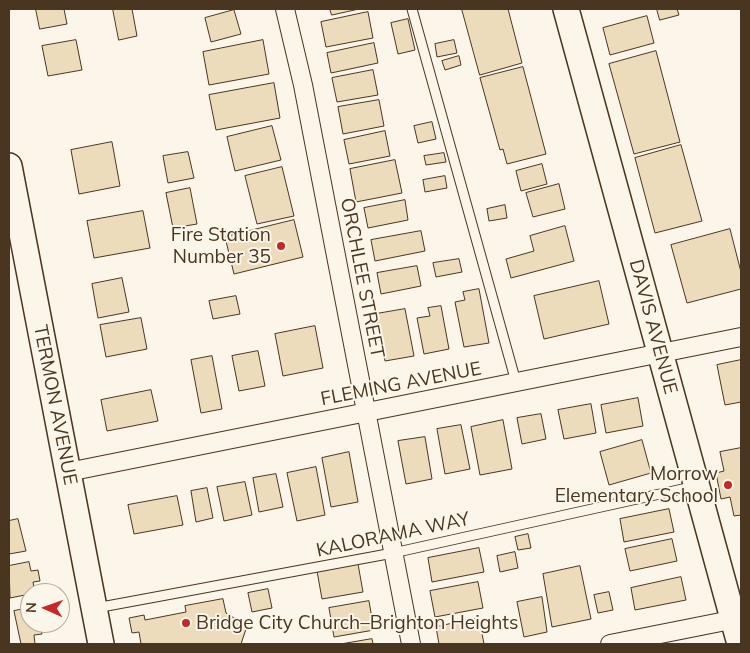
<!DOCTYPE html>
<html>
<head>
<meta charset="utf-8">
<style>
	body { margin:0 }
	#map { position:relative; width:750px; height:653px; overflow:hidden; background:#fbf6e9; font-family:Mulish,sans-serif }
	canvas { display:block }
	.frame { position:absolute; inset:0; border:10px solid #4a3520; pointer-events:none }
	.north { position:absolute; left:20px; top:583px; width:50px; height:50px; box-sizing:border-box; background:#fbf6e9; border:1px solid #b4a999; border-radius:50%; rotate:272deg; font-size:14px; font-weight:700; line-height:20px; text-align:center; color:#4a3520 }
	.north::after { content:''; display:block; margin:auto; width:18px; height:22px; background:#c62828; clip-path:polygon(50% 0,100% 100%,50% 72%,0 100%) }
</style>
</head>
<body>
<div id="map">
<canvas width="750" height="653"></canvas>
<div class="frame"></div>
<div class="north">N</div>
</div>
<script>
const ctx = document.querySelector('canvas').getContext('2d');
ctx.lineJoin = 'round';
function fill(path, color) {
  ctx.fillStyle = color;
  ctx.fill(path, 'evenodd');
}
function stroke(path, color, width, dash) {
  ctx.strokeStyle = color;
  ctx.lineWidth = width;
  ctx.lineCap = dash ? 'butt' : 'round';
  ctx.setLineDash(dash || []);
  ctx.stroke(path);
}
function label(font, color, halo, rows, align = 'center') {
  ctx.font = font + ' Mulish,sans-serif';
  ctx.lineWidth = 4;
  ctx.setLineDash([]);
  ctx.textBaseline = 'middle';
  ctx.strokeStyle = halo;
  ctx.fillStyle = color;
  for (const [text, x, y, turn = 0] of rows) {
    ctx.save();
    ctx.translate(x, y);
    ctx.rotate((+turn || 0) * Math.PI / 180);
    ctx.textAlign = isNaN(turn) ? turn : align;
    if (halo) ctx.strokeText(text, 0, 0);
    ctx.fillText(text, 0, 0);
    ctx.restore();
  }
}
const building = new Path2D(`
	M 36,9 L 64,9 L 67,24 L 40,29 Z
	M 113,9 L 132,9 L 137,36 L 119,40 Z
	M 330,9 L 359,9 L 332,15 Z
	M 462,9 L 508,9 L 522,63 L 480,75 Z
	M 657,9 L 677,9 L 679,15 L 660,20 Z
	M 234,10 L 241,34 L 211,42 L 205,18 Z
	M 368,12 L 373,38 L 326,47 L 321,22 Z
	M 647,16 L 654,43 L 610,55 L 603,28 Z
	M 408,19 L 415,50 L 398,54 L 391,23 Z
	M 76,40 L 82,70 L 48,76 L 42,46 Z
	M 263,40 L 269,74 L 209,85 L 203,52 Z
	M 454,40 L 457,53 L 437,57 L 435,44 Z
	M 374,43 L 378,63 L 331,73 L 327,53 Z
	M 656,51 L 680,142 L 634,154 L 609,64 Z
	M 459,56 L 461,65 L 445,70 L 442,61 Z
	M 523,67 L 546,154 L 507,164 L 503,149 L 500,150 L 480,78 Z
	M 373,70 L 378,95 L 337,102 L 332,78 Z
	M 274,83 L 280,118 L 216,130 L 209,95 Z
	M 379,100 L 384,126 L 343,134 L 338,107 Z
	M 432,122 L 436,139 L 418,143 L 414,126 Z
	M 272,126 L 281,160 L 235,171 L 227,137 Z
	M 385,131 L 390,156 L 349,164 L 344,140 Z
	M 112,142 L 120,186 L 79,194 L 71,150 Z
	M 681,145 L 702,221 L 655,233 L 635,158 Z
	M 188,152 L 194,178 L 168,183 L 163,156 Z
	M 444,153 L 446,162 L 426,165 L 424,156 Z
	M 395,160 L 402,193 L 356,202 L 350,169 Z
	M 542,164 L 547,184 L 521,191 L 516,171 Z
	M 282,167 L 294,216 L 257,224 L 245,176 Z
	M 445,176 L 447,188 L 425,192 L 423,180 Z
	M 559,184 L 565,209 L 533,217 L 526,193 Z
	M 190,188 L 197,224 L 173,228 L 166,193 Z
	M 405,200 L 408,220 L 368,228 L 364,208 Z
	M 505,205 L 507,218 L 489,221 L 487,209 Z
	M 143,211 L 150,248 L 94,258 L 87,221 Z
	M 294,220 L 303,257 L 234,274 L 225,237 Z
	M 565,226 L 574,261 L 511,278 L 506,259 L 534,251 L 530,236 Z
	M 730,229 L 741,272 L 741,289 L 687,303 L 671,245 Z
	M 421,231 L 425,251 L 375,261 L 371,240 Z
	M 459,259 L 462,272 L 436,277 L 433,263 Z
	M 417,266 L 421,286 L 381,294 L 377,273 Z
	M 122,278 L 129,312 L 98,318 L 92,284 Z
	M 599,281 L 609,324 L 544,339 L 534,296 Z
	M 479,289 L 489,343 L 464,347 L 455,302 L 465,300 L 463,292 Z
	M 236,296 L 240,314 L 213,319 L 209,301 Z
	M 441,306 L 449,349 L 424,354 L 417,318 L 430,316 L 428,308 Z
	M 405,309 L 414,356 L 385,361 L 376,314 Z
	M 141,318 L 147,349 L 106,357 L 100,325 Z
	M 315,326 L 323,368 L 283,376 L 275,334 Z
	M 258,351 L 265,386 L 239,391 L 232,356 Z
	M 212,356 L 222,409 L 201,413 L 191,360 Z
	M 741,360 L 741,402 L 725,405 L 717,365 Z
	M 151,390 L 158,421 L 107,431 L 101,400 Z
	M 638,398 L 643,426 L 606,433 L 601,405 Z
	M 591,404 L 596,433 L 564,439 L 558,410 Z
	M 541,414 L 546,439 L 522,444 L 517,418 Z
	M 503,420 L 512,469 L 480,475 L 471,427 Z
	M 461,425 L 470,469 L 445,474 L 437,429 Z
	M 425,437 L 432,479 L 406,484 L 398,441 Z
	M 642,440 L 651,473 L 609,485 L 600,452 Z
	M 741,448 L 741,515 L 734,516 L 730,497 L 721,499 L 716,473 L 724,471 L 720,452 Z
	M 349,452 L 358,502 L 331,507 L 322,458 Z
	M 316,467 L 325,515 L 297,521 L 287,473 Z
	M 276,474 L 283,507 L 259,512 L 253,478 Z
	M 245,482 L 252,515 L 224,521 L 217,487 Z
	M 207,488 L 213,518 L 196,522 L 191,491 Z
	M 177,496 L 183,525 L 134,534 L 128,505 Z
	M 669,509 L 674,532 L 624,542 L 620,519 Z
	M 18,519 L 26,551 L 9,554 L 9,521 Z
	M 528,534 L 531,548 L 518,550 L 515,537 Z
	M 672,539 L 677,561 L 630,571 L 625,549 Z
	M 479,548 L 484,572 L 432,582 L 428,558 Z
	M 515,552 L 518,568 L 500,572 L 497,556 Z
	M 29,562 L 31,571 L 38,570 L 40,581 L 33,582 L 35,593 L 10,598 L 9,566 Z
	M 358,564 L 363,592 L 322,599 L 317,571 Z
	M 580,566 L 591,619 L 552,627 L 543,574 Z
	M 681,577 L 686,600 L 635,610 L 631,588 Z
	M 478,582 L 483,608 L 435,617 L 430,591 Z
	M 268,589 L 272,608 L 252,612 L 248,593 Z
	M 609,592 L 613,610 L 598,613 L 594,595 Z
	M 542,597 L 547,632 L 524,637 L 517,602 Z
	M 223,599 L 226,613 L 247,626 L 241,644 L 141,644 L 139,632 L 132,633 L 129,618 L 144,615 L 145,620 L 186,612 L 185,606 Z
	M 369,601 L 374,630 L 334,637 L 329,608 Z
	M 30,608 L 30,623 L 40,623 L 42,634 L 34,635 L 35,644 L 21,644 L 14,611 Z
	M 479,618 L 484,644 L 439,644 L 436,627 Z
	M 372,639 L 373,644 L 341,644 Z`);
fill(building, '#ecdcbc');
stroke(building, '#4a3520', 1);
const lane = new Path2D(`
	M 412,9 L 516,382
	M 96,608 L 393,553 L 696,486`);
const street = new Path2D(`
	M 285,9 L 303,85 L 411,644
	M 68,472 L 741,337
	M 610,644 L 741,618`);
const secondary = new Path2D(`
	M 566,9 L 740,644
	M 9,166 L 101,644`);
stroke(lane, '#4a3520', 11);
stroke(street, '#4a3520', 20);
stroke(secondary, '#4a3520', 28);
stroke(lane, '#fbf6e9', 9);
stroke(street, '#fbf6e9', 18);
stroke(secondary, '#fbf6e9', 25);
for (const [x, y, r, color] of [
	[281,246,5,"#c62828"],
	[728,485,5,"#c62828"],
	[186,623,5,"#c62828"]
]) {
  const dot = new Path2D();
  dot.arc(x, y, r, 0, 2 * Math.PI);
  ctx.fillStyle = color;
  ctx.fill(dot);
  stroke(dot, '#fbf6e9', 2);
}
label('19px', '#4a3520', '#fbf6e9', [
	["Fire Station",271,235],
	["Number 35",271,257],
	["Morrow",718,474],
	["Elementary School",718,496],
	["Bridge City Church–Brighton Heights",196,623,"left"]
], 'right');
label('19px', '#4a3520', '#fbf6e9', [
	["ORCHLEE STREET",362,278,79],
	["DAVIS AVENUE",653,327,75],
	["FLEMING AVENUE",401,384,-11],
	["TERMON AVENUE",55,405,79],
	["KALORAMA WAY",393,535,-12]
]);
</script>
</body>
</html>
